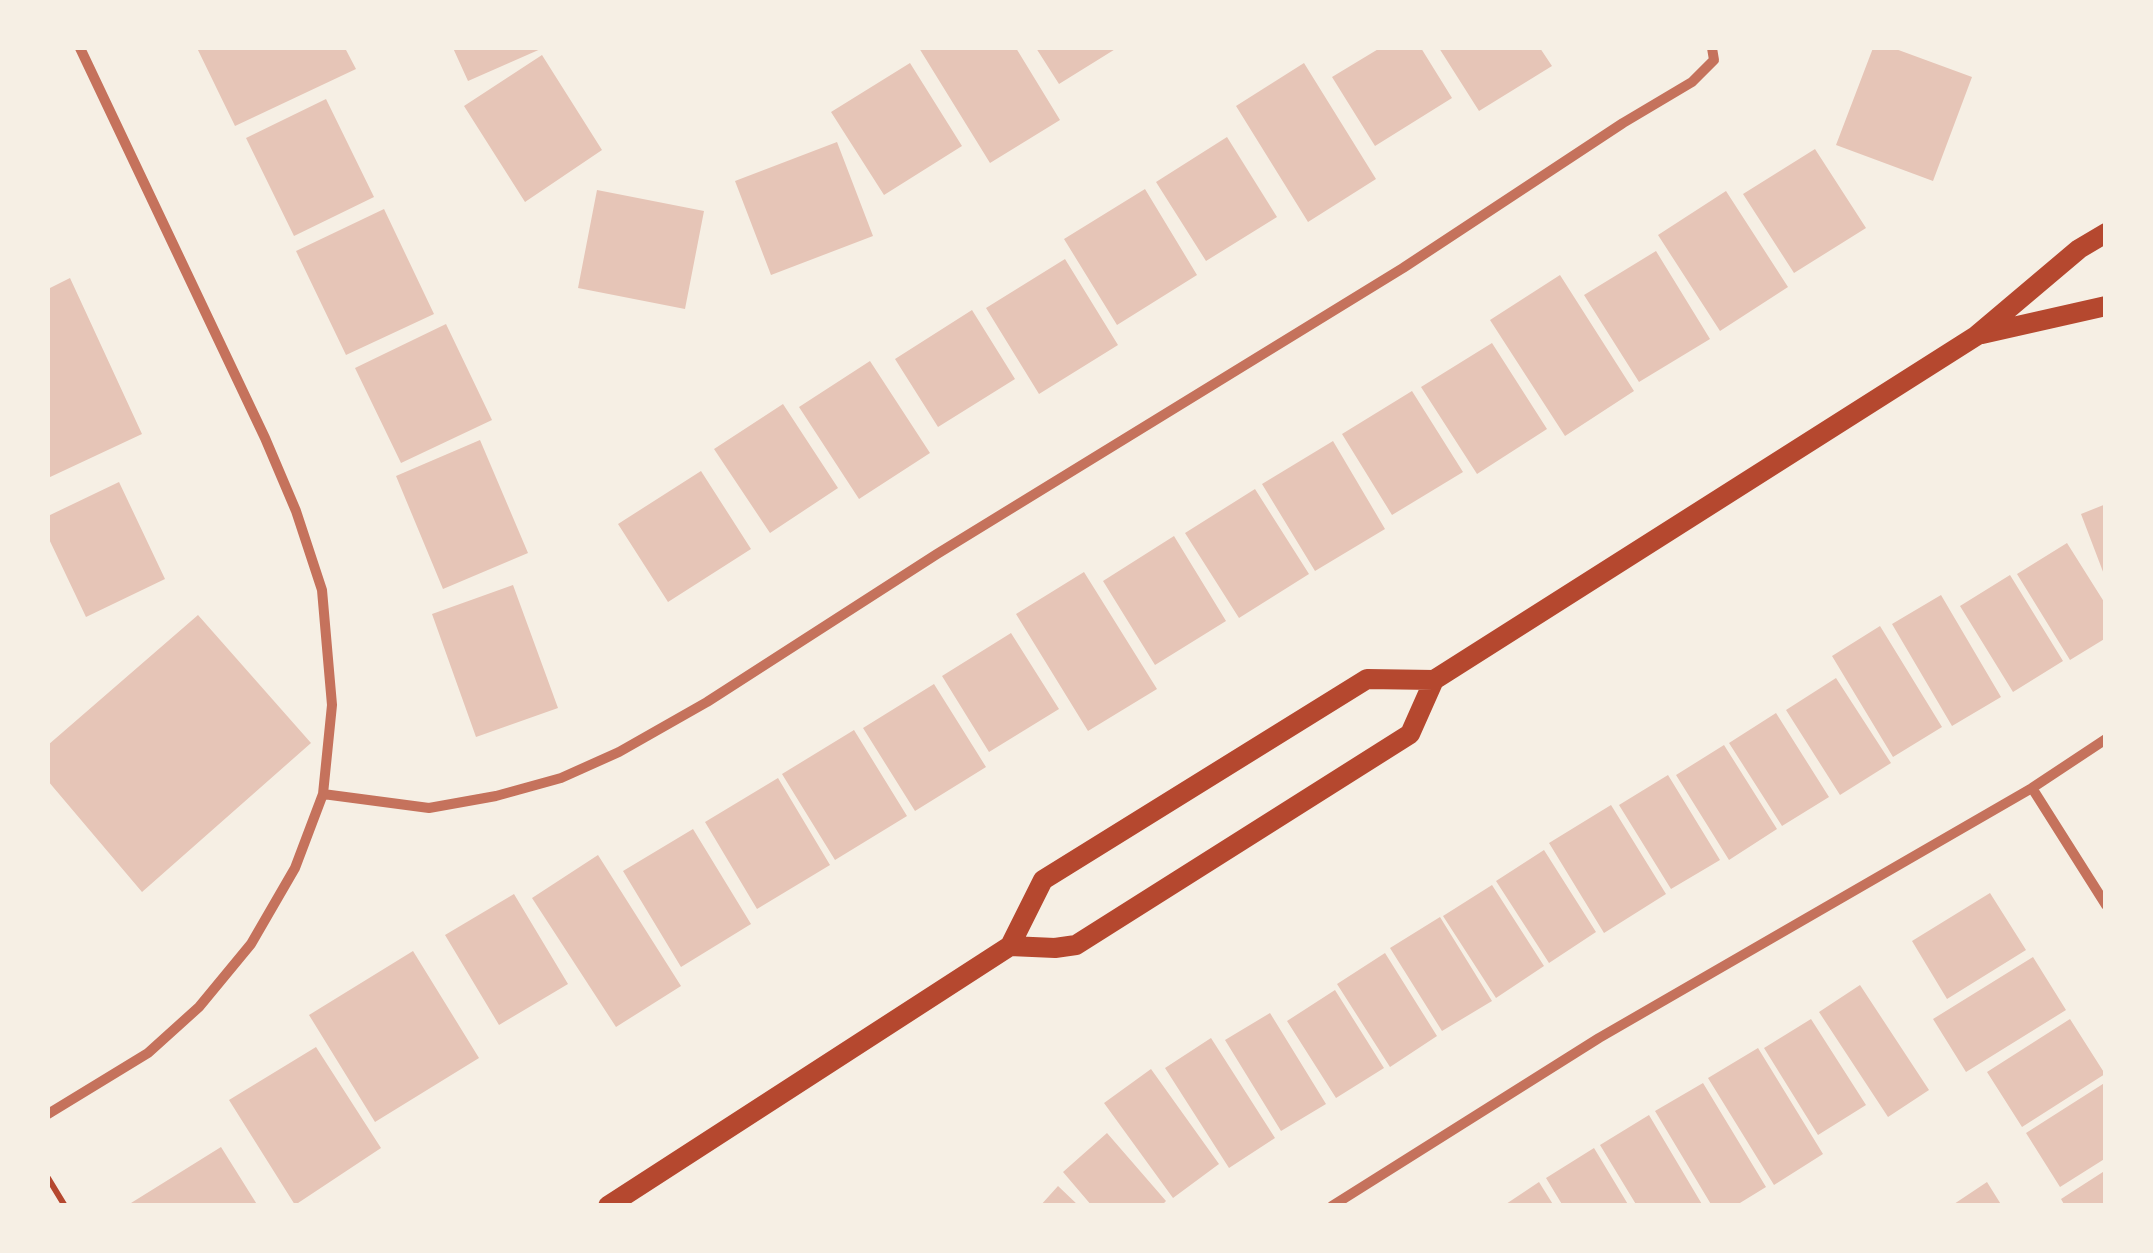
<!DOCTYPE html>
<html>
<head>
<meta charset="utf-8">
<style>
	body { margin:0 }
	#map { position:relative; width:2153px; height:1253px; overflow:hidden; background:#f6efe4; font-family:"Zilla Slab",serif }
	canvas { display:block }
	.frame { position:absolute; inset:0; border:50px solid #f6efe4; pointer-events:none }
</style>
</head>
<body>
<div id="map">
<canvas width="2153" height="1253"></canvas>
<div class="frame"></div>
</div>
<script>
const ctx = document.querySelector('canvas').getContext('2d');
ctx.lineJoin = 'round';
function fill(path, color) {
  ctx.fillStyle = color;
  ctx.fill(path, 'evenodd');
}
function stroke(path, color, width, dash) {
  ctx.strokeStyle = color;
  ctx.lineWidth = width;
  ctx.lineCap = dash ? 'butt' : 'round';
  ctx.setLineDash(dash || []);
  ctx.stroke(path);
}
fill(new Path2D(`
	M 197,48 L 345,48 L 356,69 L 235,126 Z
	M 453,48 L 543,48 L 468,81 Z
	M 919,48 L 1016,48 L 1060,120 L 990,163 Z
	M 1036,48 L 1117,48 L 1059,84 Z
	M 1380,48 L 1421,48 L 1452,98 L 1375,146 L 1332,77 Z
	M 1439,48 L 1540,48 L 1552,66 L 1479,111 Z
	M 1873,48 L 1893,48 L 1972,77 L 1933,181 L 1836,145 Z
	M 542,55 L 602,150 L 525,202 L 464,106 Z
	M 910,63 L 962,146 L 884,195 L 831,112 Z
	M 1304,63 L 1376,179 L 1308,222 L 1236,106 Z
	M 326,99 L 374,197 L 294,236 L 246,138 Z
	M 1227,137 L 1277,217 L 1206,261 L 1156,182 Z
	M 837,142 L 873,236 L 771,275 L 735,181 Z
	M 1815,149 L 1866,228 L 1794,273 L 1743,194 Z
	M 1145,189 L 1197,275 L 1117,325 L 1064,239 Z
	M 597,190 L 704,211 L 685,309 L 578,288 Z
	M 1726,191 L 1788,287 L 1720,331 L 1658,235 Z
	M 384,209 L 434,314 L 346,355 L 296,251 Z
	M 1656,251 L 1710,339 L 1639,382 L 1584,295 Z
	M 1065,259 L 1118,345 L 1039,394 L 986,308 Z
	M 1560,275 L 1634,391 L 1565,436 L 1490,320 Z
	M 70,278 L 142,434 L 48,478 L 48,289 Z
	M 972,310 L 1015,379 L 938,427 L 895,359 Z
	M 446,324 L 492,420 L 401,463 L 355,368 Z
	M 1492,343 L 1547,429 L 1477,474 L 1421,387 Z
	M 870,361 L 930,453 L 859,499 L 799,407 Z
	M 1412,391 L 1463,472 L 1392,515 L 1342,434 Z
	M 783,404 L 838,488 L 770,533 L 714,449 Z
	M 480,440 L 528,553 L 443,589 L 396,476 Z
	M 1333,441 L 1385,529 L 1315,571 L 1262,484 Z
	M 701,471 L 751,549 L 668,602 L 618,524 Z
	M 119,482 L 165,579 L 86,617 L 48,537 L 48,516 Z
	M 1255,489 L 1309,574 L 1239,618 L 1185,533 Z
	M 2106,504 L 2106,576 L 2105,577 L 2081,514 Z
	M 1174,536 L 1226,621 L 1155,665 L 1103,581 Z
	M 2067,543 L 2106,605 L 2106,638 L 2070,660 L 2017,574 Z
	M 1084,572 L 1157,689 L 1088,731 L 1016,614 Z
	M 2010,575 L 2063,661 L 2013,692 L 1960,606 Z
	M 513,585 L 558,708 L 476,737 L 432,614 Z
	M 1941,595 L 2001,697 L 1952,726 L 1892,624 Z
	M 198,615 L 311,743 L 142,892 L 48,781 L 48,745 Z
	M 1880,626 L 1942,727 L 1893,757 L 1832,656 Z
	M 1011,633 L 1059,709 L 989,752 L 942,676 Z
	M 1836,678 L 1891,763 L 1840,795 L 1786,710 Z
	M 934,684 L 986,767 L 915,811 L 863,728 Z
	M 1776,713 L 1829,797 L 1782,826 L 1729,743 Z
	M 854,730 L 907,816 L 835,860 L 782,774 Z
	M 1724,745 L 1777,829 L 1729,860 L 1676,775 Z
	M 1668,775 L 1720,860 L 1671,889 L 1619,805 Z
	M 778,778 L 830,865 L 757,909 L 705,822 Z
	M 1611,805 L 1666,894 L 1604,933 L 1549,843 Z
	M 693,829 L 751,924 L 681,967 L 623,871 Z
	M 1544,850 L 1596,932 L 1549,963 L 1496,881 Z
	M 598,855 L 681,986 L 616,1027 L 532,898 Z
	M 1492,885 L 1544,966 L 1496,998 L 1443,916 Z
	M 1990,893 L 2026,950 L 1947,999 L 1912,941 Z
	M 514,894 L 568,984 L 499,1025 L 445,935 Z
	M 1440,917 L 1492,1001 L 1442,1031 L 1390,948 Z
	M 413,951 L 479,1058 L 375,1122 L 309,1015 Z
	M 1385,953 L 1437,1036 L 1390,1067 L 1337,984 Z
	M 2033,957 L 2066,1010 L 1966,1072 L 1933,1019 Z
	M 1860,985 L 1929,1090 L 1888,1117 L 1819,1012 Z
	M 1335,990 L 1384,1068 L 1336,1098 L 1287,1021 Z
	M 1270,1013 L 1326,1104 L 1281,1131 L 1225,1040 Z
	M 1811,1019 L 1866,1105 L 1818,1135 L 1764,1048 Z
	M 2070,1019 L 2105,1074 L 2022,1127 L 1987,1072 Z
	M 1211,1038 L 1275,1138 L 1229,1168 L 1165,1068 Z
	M 316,1047 L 381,1148 L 295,1205 L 229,1100 Z
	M 1758,1048 L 1823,1154 L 1774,1185 L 1708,1078 Z
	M 1151,1069 L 1219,1164 L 1173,1198 L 1104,1103 Z
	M 2106,1082 L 2106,1158 L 2060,1187 L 2026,1133 Z
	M 1703,1083 L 1766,1187 L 1735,1206 L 1712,1206 L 1655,1111 Z
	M 1649,1115 L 1703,1206 L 1637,1206 L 1600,1145 Z
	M 1107,1133 L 1166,1201 L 1161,1206 L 1092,1206 L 1063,1172 Z
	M 221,1147 L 258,1206 L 132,1206 L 131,1203 Z
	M 1594,1148 L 1629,1206 L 1563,1206 L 1546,1178 Z
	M 2106,1170 L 2106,1206 L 2065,1206 L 2061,1199 Z
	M 1539,1182 L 1554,1206 L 1503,1206 Z
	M 1987,1182 L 2002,1206 L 1951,1206 Z
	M 1058,1186 L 1079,1206 L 1040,1206 Z`), '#e6c5b7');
stroke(new Path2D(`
	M 48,1178 L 65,1206`), '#b5482f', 6);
stroke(new Path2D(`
	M 2032,788 L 2106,905
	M 323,794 L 429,808 L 496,796 L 561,778 L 619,752 L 707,702 L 937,554 L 1403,268 L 1623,123 L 1692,82 L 1714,60 L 1712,48
	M 48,1114 L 148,1053 L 199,1007 L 251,944 L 295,868 L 323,794 L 332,705 L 322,590 L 296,511 L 265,438 L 80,48
	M 1332,1206 L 1599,1038 L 2032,788 L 2106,739`), '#c5725c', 10);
stroke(new Path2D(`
	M 1982,334 L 2106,306
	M 1010,946 L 1055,948 L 1076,945 L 1410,734 L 1434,680
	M 608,1206 L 1010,946 L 1043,880 L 1367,679 L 1434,680 L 1976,336 L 2079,249 L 2106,233`), '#b5482f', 20);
</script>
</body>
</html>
